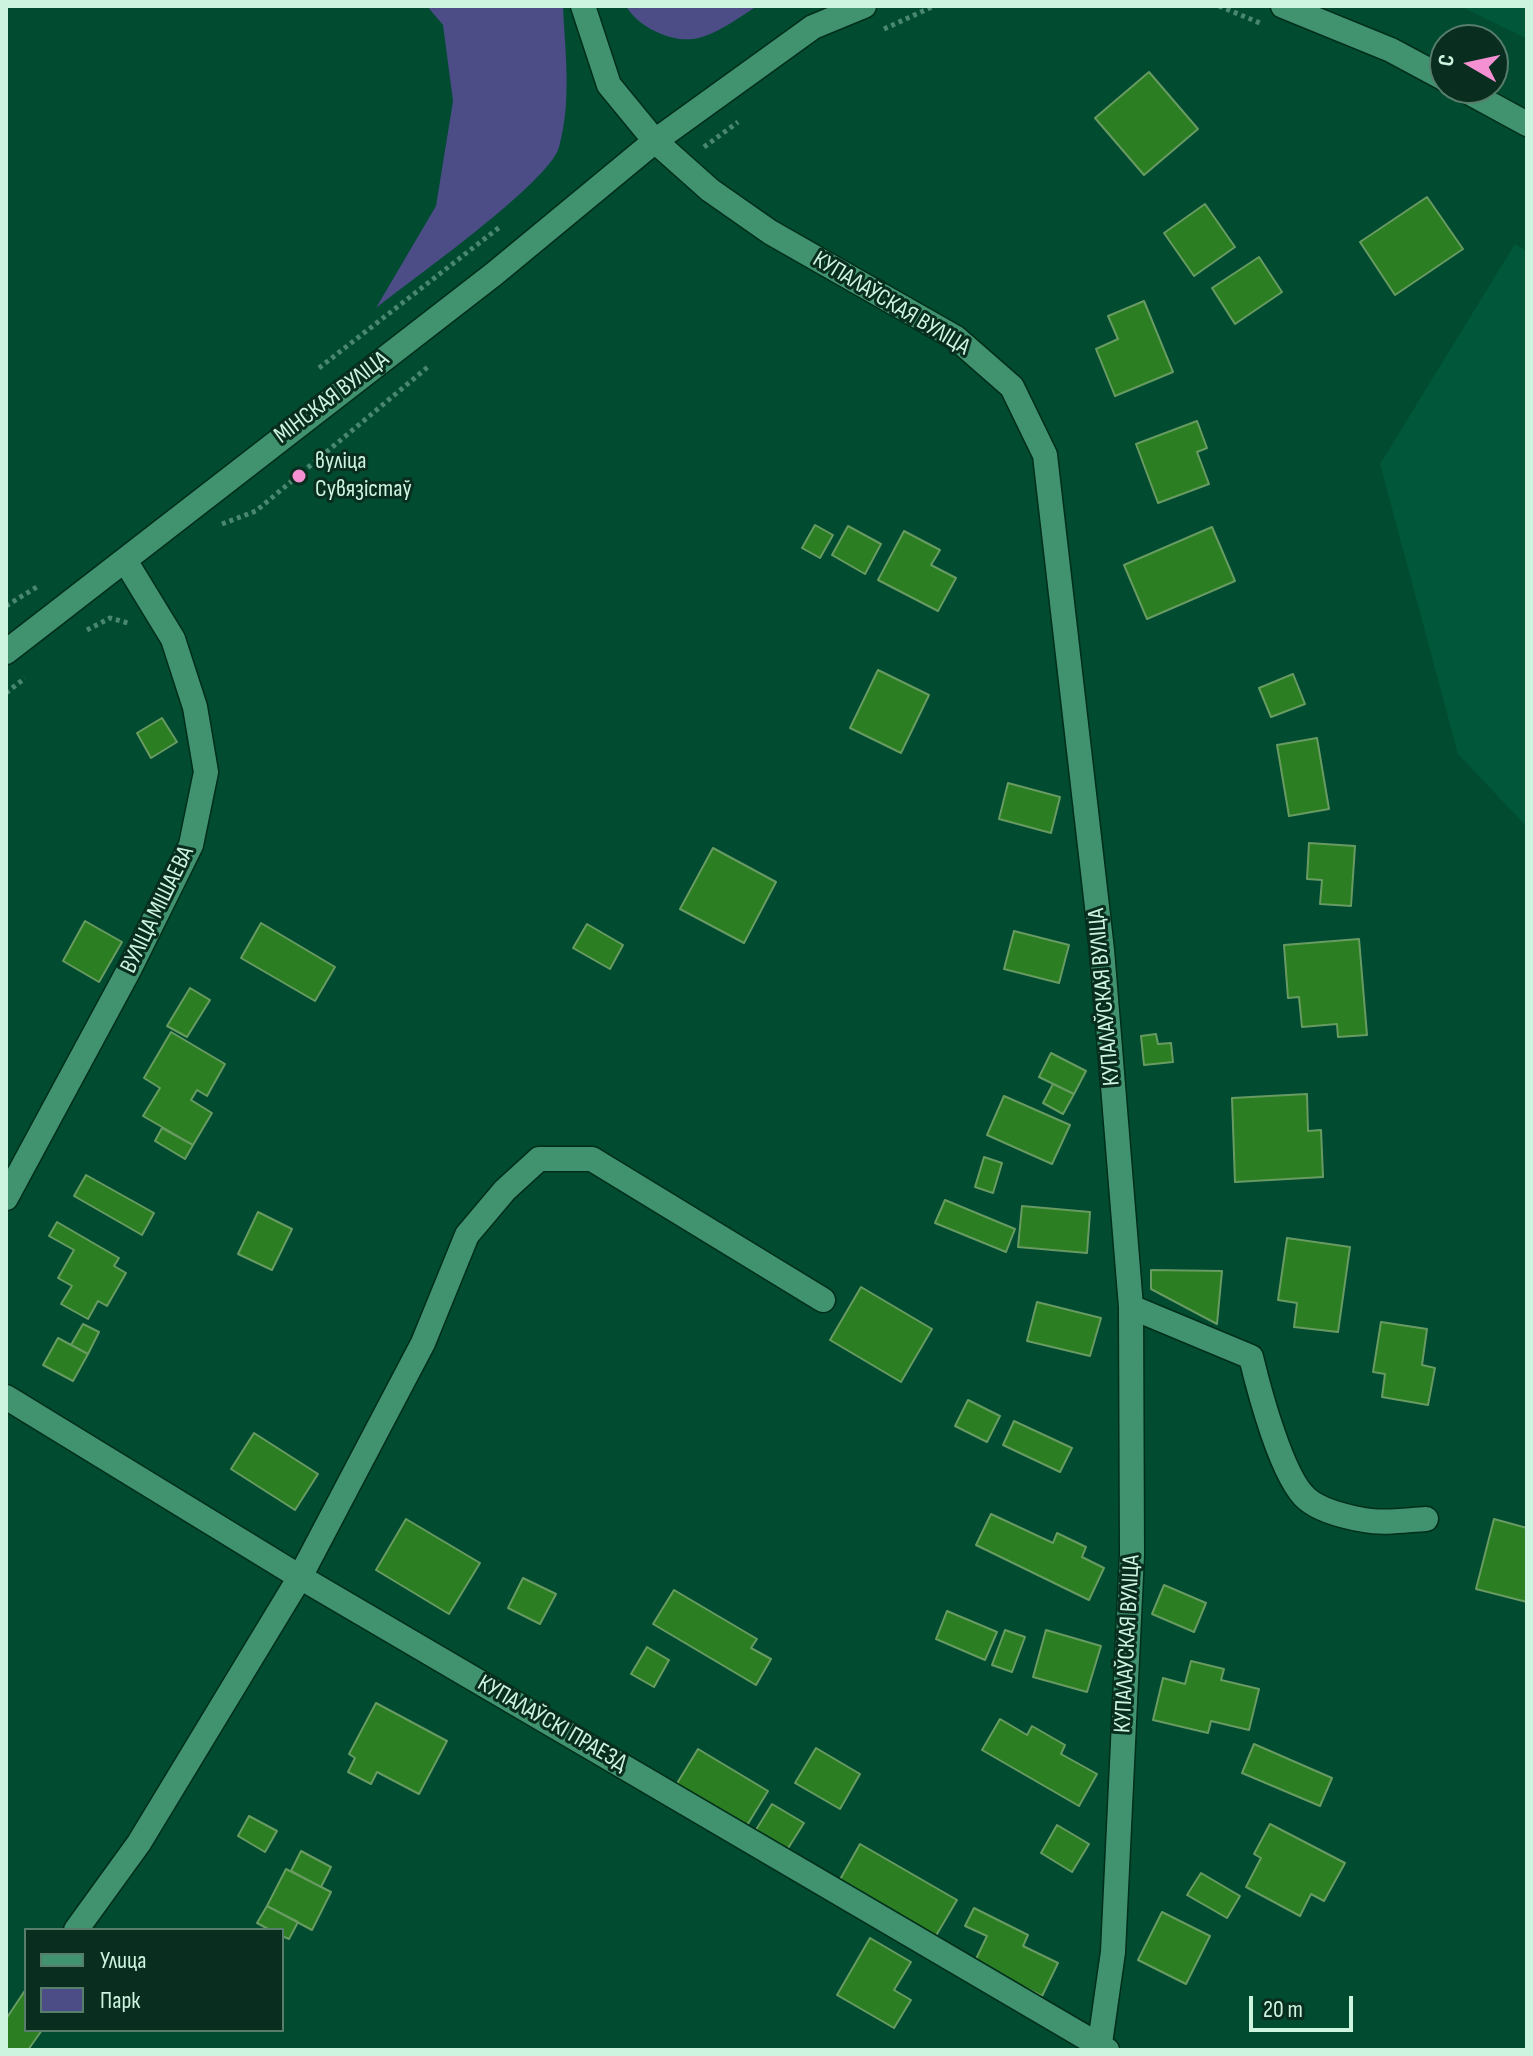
<!DOCTYPE html>
<html>
<head>
<meta charset="utf-8">
<style>
	body { margin:0 }
	#map { position:relative; width:1533px; height:2056px; overflow:hidden; background:#014b31; font-family:"Sofia Sans Condensed",sans-serif }
	canvas { display:block }
	.frame { position:absolute; inset:0; border:8px solid #ccf4df; pointer-events:none }
	.legend { position:absolute; left:24px; top:1928px; width:260px; height:104px; box-sizing:border-box; background:#092d1e; border:2px solid #577d6b; margin:0; padding:10px 14px; list-style:none; font-size:24px; color:#ccf4df }
	.legend li { display:flex; align-items:center; gap:16px; height:40px }
	.legend b { width:40px; border:2px solid #577d6b }
	.north { position:absolute; left:1429px; top:24px; width:80px; height:80px; box-sizing:border-box; background:#092d1e; border:2px solid #577d6b; border-radius:50%; rotate:279deg; font-size:22px; font-weight:700; line-height:32px; text-align:center; color:#ccf4df }
	.north::after { content:''; display:block; margin:auto; width:28px; height:36px; background:#f591d2; clip-path:polygon(50% 0,100% 100%,50% 72%,0 100%) }
	.scale { position:absolute; left:1249px; top:1996px; width:104px; height:36px; box-sizing:border-box; border:4px solid #ccf4df; border-top:0; padding-left:10px; font-size:24px; line-height:28px; white-space:nowrap; color:#ccf4df; -webkit-text-stroke:6px #092d1e; paint-order:stroke }
</style>
</head>
<body>
<div id="map">
<canvas width="1533" height="2056"></canvas>
<div class="frame"></div>
<ul class="legend">
<li><b style="height:10px;background:#40936e"></b>Улица</li>
<li><b style="height:22px;background:#4c4c87"></b>Парк</li>
</ul>
<div class="north">С</div>
<div class="scale">20 m</div>
</div>
<script>
const ctx = document.querySelector('canvas').getContext('2d');
ctx.lineJoin = 'round';
function fill(path, color) {
  ctx.fillStyle = color;
  ctx.fill(path, 'evenodd');
}
function stroke(path, color, width, dash) {
  ctx.strokeStyle = color;
  ctx.lineWidth = width;
  ctx.lineCap = dash ? 'butt' : 'round';
  ctx.setLineDash(dash || []);
  ctx.stroke(path);
}
function label(font, color, halo, rows, align = 'center') {
  ctx.font = font + ' "Sofia Sans Condensed",sans-serif';
  ctx.lineWidth = 6;
  ctx.setLineDash([]);
  ctx.textBaseline = 'middle';
  ctx.strokeStyle = halo;
  ctx.fillStyle = color;
  for (const [text, x, y, turn = 0] of rows) {
    ctx.save();
    ctx.translate(x, y);
    ctx.rotate((+turn || 0) * Math.PI / 180);
    ctx.textAlign = isNaN(turn) ? turn : align;
    if (halo) ctx.strokeText(text, 0, 0);
    ctx.fillText(text, 0, 0);
    ctx.restore();
  }
}
fill(new Path2D(`
	M 1460,6 L 1527,6 L 1527,39 Z
	M 1515,244 L 1527,251 L 1527,827 L 1458,754 L 1380,464 Z`), '#015739');
fill(new Path2D(`
	M 427,6 L 563,6 C 565,52 572,101 559,147 C 550,182 411,280 376,308 L 436,206 L 453,101 L 443,25 Z
	M 626,6 L 757,6 C 740,17 721,31 702,37 C 677,46 638,28 626,6 Z`), '#4c4c87');
const building = new Path2D(`
	M 1149,72 L 1198,129 L 1144,175 L 1095,118 Z
	M 1427,197 L 1463,249 L 1395,295 L 1360,242 Z
	M 1205,204 L 1235,247 L 1194,276 L 1164,233 Z
	M 1259,257 L 1282,292 L 1235,324 L 1212,288 Z
	M 1144,301 L 1173,372 L 1115,396 L 1096,349 L 1118,339 L 1108,316 Z
	M 1197,421 L 1207,448 L 1197,452 L 1209,484 L 1158,503 L 1136,444 Z
	M 815,525 L 833,535 L 820,558 L 802,548 Z
	M 848,526 L 881,544 L 865,574 L 832,555 Z
	M 1212,527 L 1235,581 L 1147,619 L 1124,565 Z
	M 904,531 L 940,550 L 931,565 L 956,578 L 938,611 L 878,580 Z
	M 878,670 L 929,695 L 901,753 L 850,728 Z
	M 1293,674 L 1305,704 L 1271,717 L 1259,688 Z
	M 162,718 L 177,742 L 151,758 L 137,733 Z
	M 1317,738 L 1329,809 L 1289,816 L 1277,745 Z
	M 1008,783 L 1060,797 L 1051,833 L 999,819 Z
	M 1309,843 L 1355,846 L 1351,906 L 1320,904 L 1322,880 L 1307,879 Z
	M 713,848 L 776,882 L 744,943 L 680,909 Z
	M 85,921 L 122,942 L 99,982 L 63,961 Z
	M 261,923 L 335,967 L 315,1001 L 241,958 Z
	M 587,924 L 623,945 L 610,969 L 573,948 Z
	M 1014,931 L 1069,945 L 1059,983 L 1004,969 Z
	M 1359,939 L 1367,1035 L 1338,1037 L 1337,1024 L 1302,1027 L 1299,997 L 1288,998 L 1284,945 Z
	M 190,988 L 210,1000 L 187,1037 L 167,1026 Z
	M 171,1032 L 225,1064 L 207,1096 L 197,1090 L 191,1100 L 212,1113 L 193,1145 L 143,1116 L 160,1088 L 144,1078 Z
	M 1156,1034 L 1158,1044 L 1171,1043 L 1173,1062 L 1144,1065 L 1141,1036 Z
	M 1051,1053 L 1086,1071 L 1074,1094 L 1039,1077 Z
	M 1053,1084 L 1074,1094 L 1063,1114 L 1043,1103 Z
	M 1307,1094 L 1308,1131 L 1321,1130 L 1323,1177 L 1235,1182 L 1232,1098 Z
	M 1004,1096 L 1070,1125 L 1052,1164 L 987,1135 Z
	M 162,1128 L 193,1145 L 185,1159 L 155,1141 Z
	M 984,1157 L 1002,1163 L 993,1193 L 975,1187 Z
	M 86,1175 L 154,1213 L 142,1235 L 74,1196 Z
	M 945,1200 L 1015,1229 L 1006,1252 L 935,1223 Z
	M 1022,1206 L 1090,1212 L 1087,1253 L 1018,1247 Z
	M 258,1212 L 292,1229 L 272,1270 L 238,1254 Z
	M 57,1222 L 119,1258 L 114,1266 L 126,1273 L 107,1306 L 98,1301 L 88,1319 L 61,1304 L 72,1286 L 58,1278 L 74,1250 L 49,1236 Z
	M 1287,1238 L 1350,1247 L 1338,1332 L 1294,1327 L 1297,1303 L 1278,1300 Z
	M 1151,1270 L 1222,1271 L 1217,1324 L 1151,1289 Z
	M 861,1287 L 932,1329 L 901,1382 L 830,1340 Z
	M 1037,1302 L 1101,1318 L 1090,1356 L 1027,1341 Z
	M 1381,1322 L 1427,1329 L 1422,1365 L 1435,1368 L 1428,1405 L 1382,1397 L 1385,1374 L 1373,1372 Z
	M 83,1324 L 99,1332 L 88,1354 L 71,1345 Z
	M 58,1338 L 88,1354 L 73,1381 L 43,1365 Z
	M 968,1400 L 1000,1416 L 987,1442 L 955,1426 Z
	M 1014,1421 L 1072,1448 L 1060,1472 L 1003,1445 Z
	M 254,1433 L 318,1474 L 295,1510 L 231,1469 Z
	M 991,1514 L 1053,1543 L 1057,1533 L 1086,1547 L 1082,1557 L 1104,1568 L 1089,1600 L 976,1545 Z
	M 406,1519 L 480,1563 L 449,1614 L 376,1570 Z
	M 1494,1519 L 1527,1528 L 1527,1602 L 1476,1589 Z
	M 523,1578 L 556,1594 L 540,1624 L 508,1608 Z
	M 1164,1585 L 1206,1603 L 1194,1632 L 1152,1614 Z
	M 674,1590 L 757,1639 L 751,1648 L 771,1659 L 756,1685 L 653,1624 Z
	M 947,1611 L 997,1632 L 985,1660 L 936,1639 Z
	M 1005,1630 L 1025,1637 L 1012,1672 L 992,1665 Z
	M 1046,1630 L 1101,1646 L 1087,1692 L 1033,1677 Z
	M 647,1647 L 669,1660 L 654,1687 L 631,1674 Z
	M 1191,1661 L 1224,1669 L 1221,1680 L 1259,1689 L 1249,1730 L 1211,1721 L 1208,1733 L 1153,1720 L 1163,1678 L 1185,1684 Z
	M 376,1703 L 447,1741 L 419,1794 L 377,1772 L 371,1784 L 348,1772 L 355,1758 L 349,1754 Z
	M 1000,1719 L 1027,1735 L 1032,1726 L 1065,1745 L 1061,1754 L 1097,1774 L 1079,1806 L 982,1750 Z
	M 1254,1744 L 1332,1778 L 1320,1806 L 1242,1773 Z
	M 816,1748 L 860,1774 L 840,1809 L 795,1783 Z
	M 698,1749 L 768,1791 L 746,1827 L 676,1785 Z
	M 772,1804 L 804,1823 L 785,1853 L 754,1833 Z
	M 249,1816 L 277,1831 L 265,1852 L 238,1836 Z
	M 1270,1824 L 1345,1863 L 1324,1901 L 1311,1894 L 1300,1916 L 1246,1887 L 1261,1858 L 1254,1854 Z
	M 1057,1825 L 1089,1844 L 1072,1872 L 1041,1853 Z
	M 860,1844 L 957,1900 L 934,1939 L 838,1883 Z
	M 301,1851 L 331,1867 L 321,1887 L 291,1871 Z
	M 286,1869 L 331,1892 L 312,1930 L 267,1906 Z
	M 1201,1873 L 1240,1896 L 1227,1918 L 1187,1895 Z
	M 267,1906 L 298,1922 L 289,1939 L 282,1936 L 282,1930 L 270,1930 L 257,1923 Z
	M 974,1908 L 1028,1935 L 1023,1946 L 1058,1963 L 1042,1996 L 974,1963 L 987,1936 L 965,1926 Z
	M 1162,1912 L 1210,1936 L 1186,1984 L 1138,1960 Z
	M 870,1938 L 911,1962 L 894,1990 L 911,2000 L 894,2028 L 837,1995 Z
	M 26,1989 L 26,2030 L 42,2030 L 28,2050 L 6,2050 L 6,2019 Z`);
fill(building, '#2b7e21');
stroke(building, '#689b62', 2);
const minor = new Path2D(`
	M 583,6 L 609,85 L 655,141 L 710,190 L 770,232 L 956,338 L 1012,387 L 1045,455 L 1102,950 L 1131,1307 L 1132,1555 L 1113,1952 L 1099,2050
	M 1283,6 L 1391,50 L 1445,79
	M 1461,88 L 1527,124
	M 6,652 L 494,274 L 655,141 L 813,27 L 864,6
	M 6,1198 L 130,968 L 191,845 L 206,772 L 195,707 L 173,639 L 126,562
	M 1131,1307 L 1251,1357 C 1259,1390 1282,1478 1307,1499 C 1321,1511 1347,1517 1364,1520 C 1384,1524 1407,1520 1426,1519
	M 6,1397 L 300,1577 L 1107,2050
	M 76,1930 L 139,1843 L 300,1577 L 423,1343 L 467,1235 L 505,1190 L 539,1159 L 592,1159 L 823,1300`);
stroke(minor, '#002e1c', 27);
stroke(new Path2D(`
	M 1219,6 L 1260,23
	M 884,29 L 934,6
	M 704,147 L 738,122
	M 319,368 L 501,226
	M 222,524 L 256,511 L 429,366
	M 6,606 L 40,585
	M 87,630 L 110,618 L 128,623
	M 6,693 L 25,678`), '#49876e', 5, [4, 4]);
stroke(minor, '#40936e', 24);
for (const [x, y, r, color] of [
	[299,476,8,"#f591d2"]
]) {
  const dot = new Path2D();
  dot.arc(x, y, r, 0, 2 * Math.PI);
  ctx.fillStyle = color;
  ctx.fill(dot);
  stroke(dot, '#092d1e', 3);
}
label('24px', '#ccf4df', '#092d1e', [
	["КУПАЛАЎСКАЯ ВУЛІЦА",891,304,31],
	["МІНСКАЯ ВУЛІЦА",332,398,-37],
	["ВУЛІЦА МІШАЕВА",158,910,-64],
	["КУПАЛАЎСКАЯ ВУЛІЦА",1105,997,-95],
	["КУПАЛАЎСКАЯ ВУЛІЦА",1128,1644,-87],
	["КУПАЛАЎСКІ ПРАЕЗД",552,1724,30]
]);
label('24px', '#ccf4df', '#092d1e', [
	["вуліца",315,462],
	["Сувязістаў",315,490]
], 'left');
</script>
</body>
</html>
